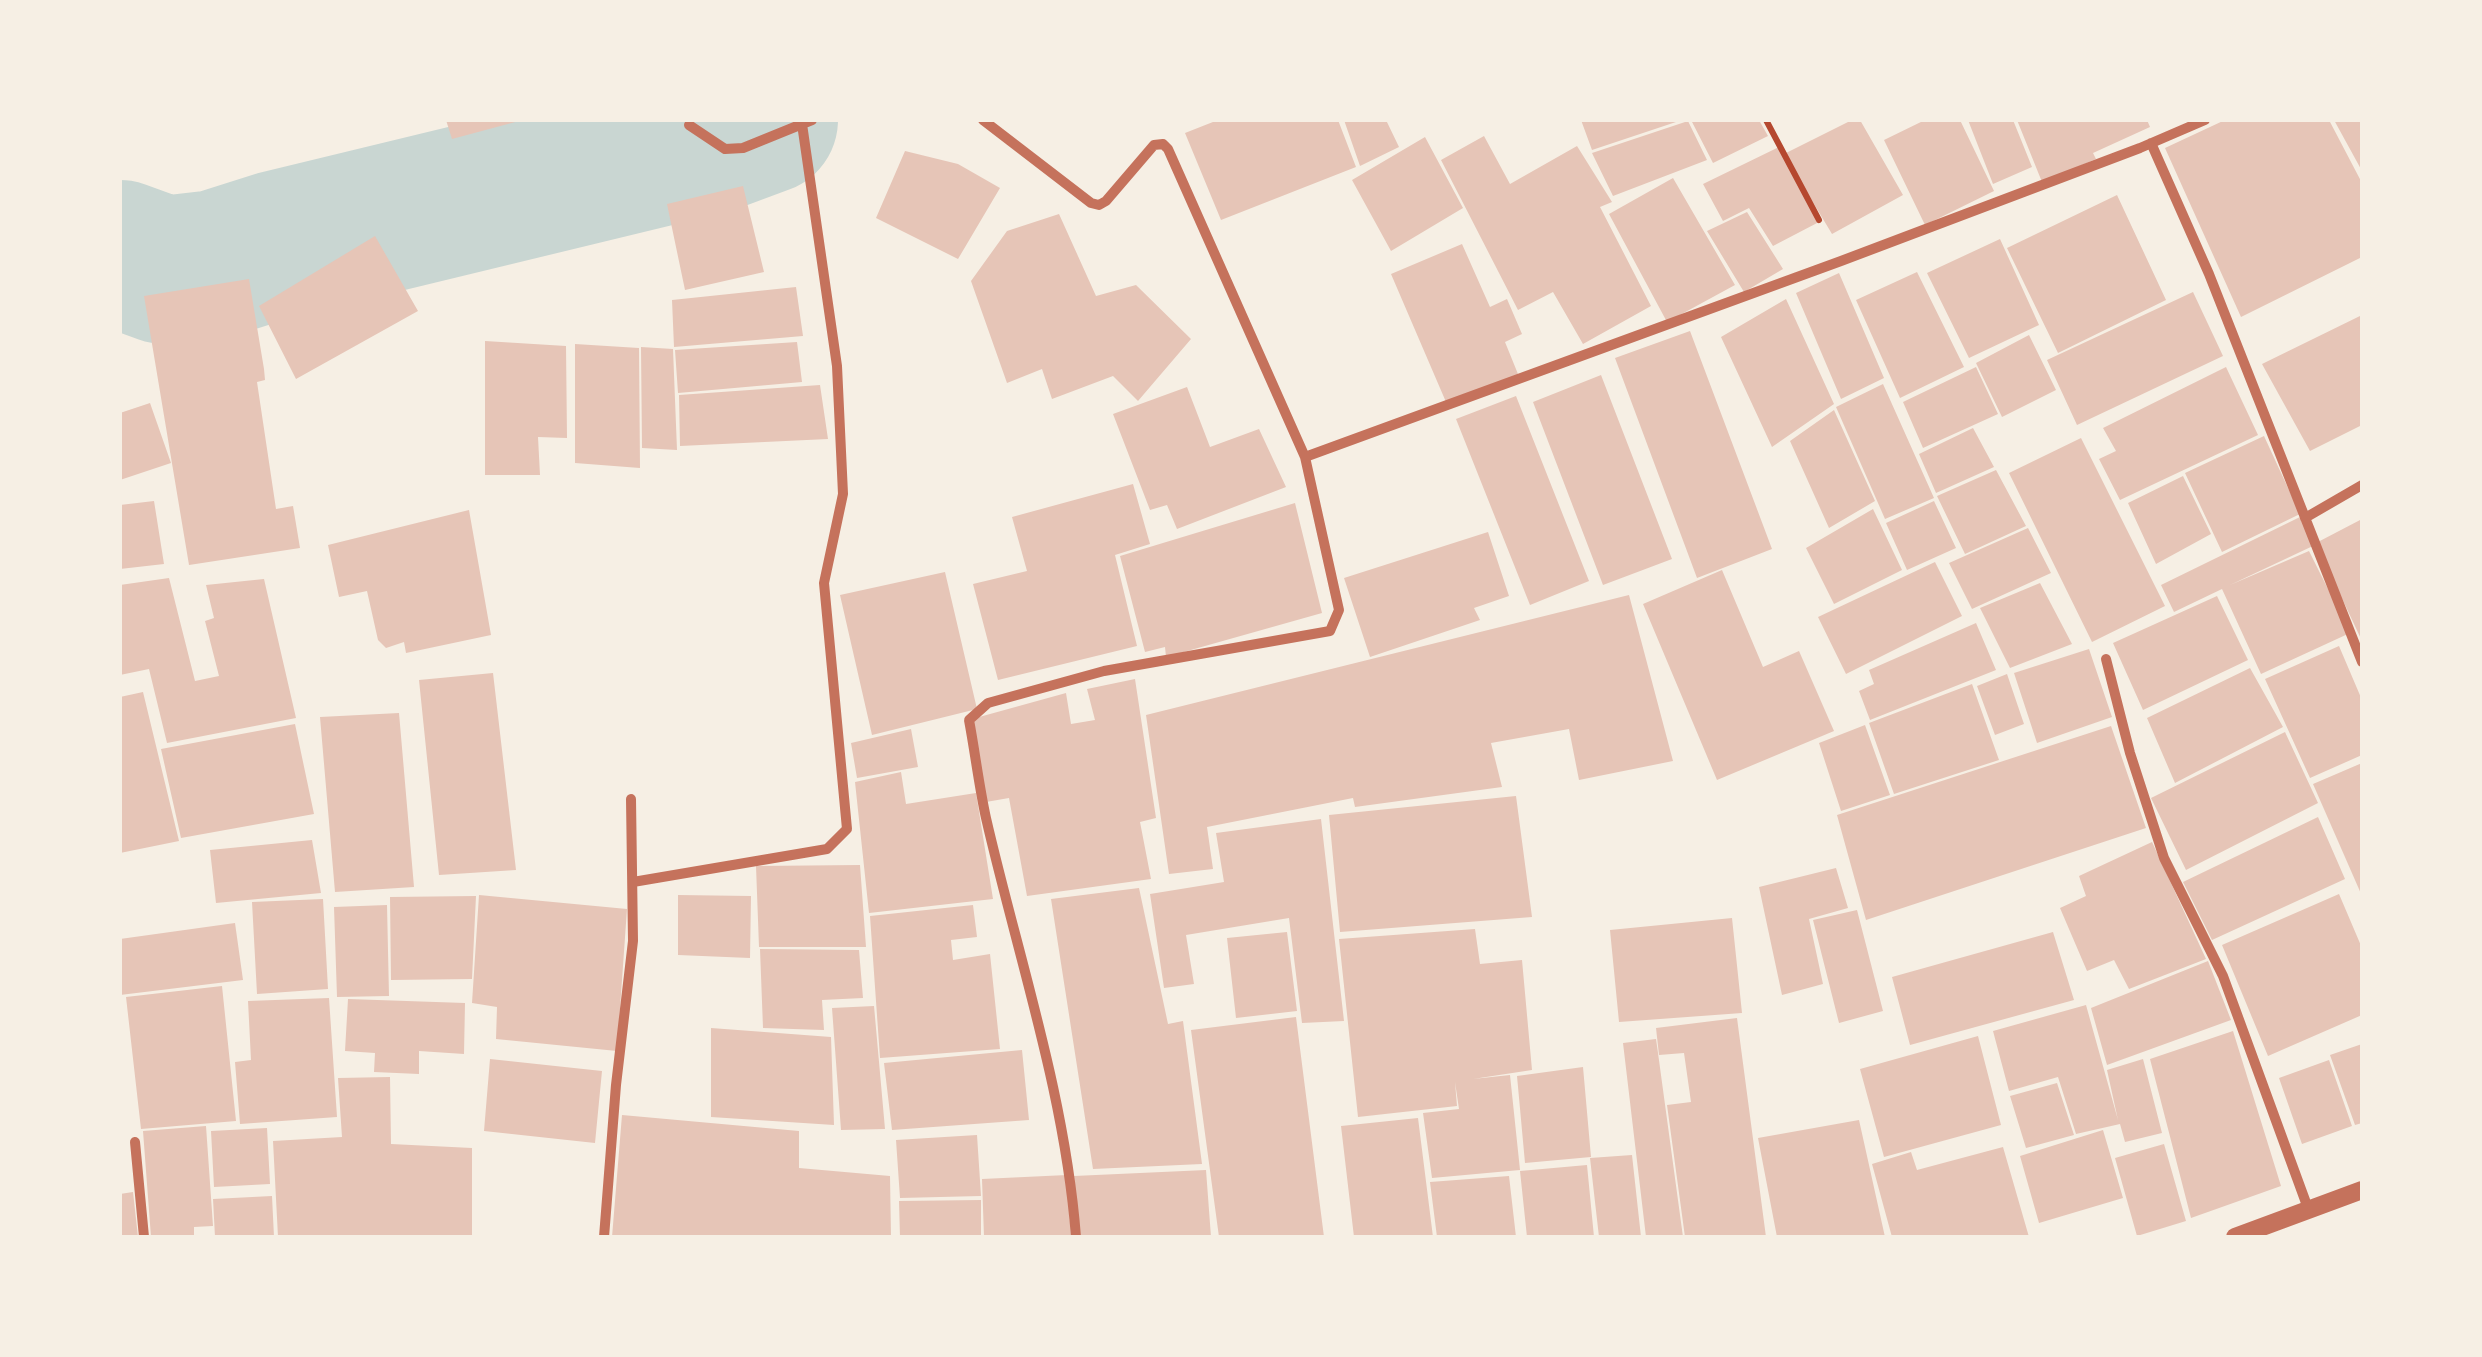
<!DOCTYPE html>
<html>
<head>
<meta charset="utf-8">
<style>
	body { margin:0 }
	#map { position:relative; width:2482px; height:1357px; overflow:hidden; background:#f6efe4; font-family:"Asap Condensed",sans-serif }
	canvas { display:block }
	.frame { position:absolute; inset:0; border:122px solid #f6efe4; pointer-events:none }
</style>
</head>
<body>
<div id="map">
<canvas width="2482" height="1357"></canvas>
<div class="frame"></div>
</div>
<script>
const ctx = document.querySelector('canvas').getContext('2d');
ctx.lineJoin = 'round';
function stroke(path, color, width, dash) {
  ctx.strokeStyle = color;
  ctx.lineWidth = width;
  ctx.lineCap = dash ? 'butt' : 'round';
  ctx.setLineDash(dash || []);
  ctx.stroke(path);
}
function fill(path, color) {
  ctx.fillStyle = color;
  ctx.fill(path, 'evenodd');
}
stroke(new Path2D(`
	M 120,254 L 164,270 L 216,264 L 276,245 L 713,139 L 764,120`), '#c9d6d2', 148);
fill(new Path2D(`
	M 446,120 L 519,120 L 519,121 L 452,139 Z
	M 1218,120 L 1338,120 L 1356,167 L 1221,220 L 1185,133 Z
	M 1344,120 L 1386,120 L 1399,147 L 1360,166 Z
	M 1581,120 L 1679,120 L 1679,121 L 1592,150 Z
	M 1691,120 L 1759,120 L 1768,136 L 1713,163 Z
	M 1852,120 L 1860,120 L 1903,195 L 1832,234 L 1784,154 Z
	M 1925,120 L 1960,120 L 1994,191 L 1925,225 L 1884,140 Z
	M 1968,120 L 2013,120 L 2032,167 L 1993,184 Z
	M 2017,120 L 2147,120 L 2150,127 L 2093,153 L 2096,159 L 2042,182 Z
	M 2225,120 L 2329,120 L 2362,183 L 2362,257 L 2241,317 L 2165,148 Z
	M 2334,120 L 2362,120 L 2362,171 Z
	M 1688,121 L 1707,160 L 1613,196 L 1592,153 Z
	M 1484,136 L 1510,184 L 1577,146 L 1612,202 L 1600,207 L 1651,306 L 1583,344 L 1553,292 L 1518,310 L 1441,160 Z
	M 1425,137 L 1463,208 L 1391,251 L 1352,180 Z
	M 1779,147 L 1819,222 L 1773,246 L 1749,208 L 1723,221 L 1703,184 Z
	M 905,151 L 958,164 L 1000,188 L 958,259 L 876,218 Z
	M 1673,178 L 1735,285 L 1667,322 L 1609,214 Z
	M 743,186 L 764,272 L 685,290 L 667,204 Z
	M 2117,195 L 2166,300 L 2058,353 L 2007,248 Z
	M 1747,212 L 1783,269 L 1744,292 L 1707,231 Z
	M 1059,214 L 1096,296 L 1136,285 L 1191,339 L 1138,401 L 1113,376 L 1052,399 L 1042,369 L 1007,383 L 971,281 L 1007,231 Z
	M 375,236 L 418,311 L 296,379 L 259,306 Z
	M 2000,239 L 2039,325 L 1969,358 L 1927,273 Z
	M 1462,244 L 1490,307 L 1507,299 L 1522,334 L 1505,342 L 1520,379 L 1449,409 L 1391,274 Z
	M 1917,272 L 1964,367 L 1900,398 L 1856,300 Z
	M 1839,273 L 1884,378 L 1841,399 L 1796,293 Z
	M 249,279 L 264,369 L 265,380 L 257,382 L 276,509 L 293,506 L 300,548 L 189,565 L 144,296 Z
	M 796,287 L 803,336 L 674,347 L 672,300 Z
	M 2193,292 L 2223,356 L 2077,425 L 2047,360 Z
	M 1786,299 L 1834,404 L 1772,447 L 1721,337 Z
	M 2362,315 L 2362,425 L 2310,451 L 2262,364 Z
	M 1690,331 L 1772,549 L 1697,578 L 1615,358 Z
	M 2029,335 L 2056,390 L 2002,417 L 1976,363 Z
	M 485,341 L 566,346 L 567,438 L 538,437 L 540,475 L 485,475 Z
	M 797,342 L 802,382 L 678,393 L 675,350 Z
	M 575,344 L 639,348 L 640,468 L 575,463 Z
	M 641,347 L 673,349 L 677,450 L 642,448 Z
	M 1976,367 L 1998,414 L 1923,448 L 1903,402 Z
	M 2226,367 L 2258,435 L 2120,500 L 2099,459 L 2116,451 L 2103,428 Z
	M 1601,375 L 1672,559 L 1603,585 L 1533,402 Z
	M 1883,384 L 1934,498 L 1885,519 L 1836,407 Z
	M 820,385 L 828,439 L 680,446 L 679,395 Z
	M 1187,387 L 1210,447 L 1259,429 L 1286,487 L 1177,529 L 1167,505 L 1150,510 L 1113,414 Z
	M 1516,396 L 1589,581 L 1530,605 L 1456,419 Z
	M 150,403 L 171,463 L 120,480 L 120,413 Z
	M 1834,410 L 1875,501 L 1829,528 L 1790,441 Z
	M 1973,428 L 1994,467 L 1936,493 L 1919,454 Z
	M 2264,436 L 2300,514 L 2222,552 L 2185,473 Z
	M 2081,438 L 2165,606 L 2092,642 L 2009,473 Z
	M 1996,470 L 2026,526 L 1965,554 L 1937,496 Z
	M 2183,476 L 2211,534 L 2156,564 L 2128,503 Z
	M 1133,484 L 1150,544 L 1115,555 L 1137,646 L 998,680 L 973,584 L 1027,571 L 1012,517 Z
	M 154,501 L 164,564 L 120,569 L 120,505 Z
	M 1934,501 L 1956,548 L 1907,570 L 1886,523 Z
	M 1295,503 L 1322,613 L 1166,657 L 1165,647 L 1145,652 L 1120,556 Z
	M 1873,509 L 1902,570 L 1834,604 L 1806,548 Z
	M 469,510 L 491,635 L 406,653 L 404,642 L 386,648 L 378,640 L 367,591 L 339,597 L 328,545 Z
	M 2300,517 L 2315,545 L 2230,585 L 2309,551 L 2350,633 L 2261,674 L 2222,589 L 2174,612 L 2161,585 Z
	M 2362,519 L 2362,641 L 2316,543 Z
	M 2028,528 L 2051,573 L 1972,609 L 1949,563 Z
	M 1488,532 L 1509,596 L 1474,608 L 1480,620 L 1370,657 L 1344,578 Z
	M 1935,562 L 1962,616 L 1846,674 L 1818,617 Z
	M 1722,570 L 1763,667 L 1799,651 L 1834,731 L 1717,780 L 1643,604 Z
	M 945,572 L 977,709 L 872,735 L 840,595 Z
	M 169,578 L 195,681 L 219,676 L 205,621 L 214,618 L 206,585 L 264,579 L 296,718 L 167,743 L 149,669 L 120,675 L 120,585 Z
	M 2040,583 L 2072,644 L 2010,668 L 1980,608 Z
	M 1629,595 L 1673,761 L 1579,780 L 1569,729 L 1491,743 L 1502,787 L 1355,807 L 1353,798 L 1207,827 L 1213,869 L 1169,874 L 1146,715 Z
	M 2217,596 L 2248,660 L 2143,710 L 2113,643 Z
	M 1976,623 L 1996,670 L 1870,720 L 1859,691 L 1874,684 L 1869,670 Z
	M 2339,646 L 2362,700 L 2362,755 L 2310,778 L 2265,679 Z
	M 2089,649 L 2112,717 L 2037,743 L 2014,673 Z
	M 2250,668 L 2283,727 L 2175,783 L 2147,718 Z
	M 493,673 L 516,870 L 439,875 L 419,680 Z
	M 2007,674 L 2024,724 L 1995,735 L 1977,686 Z
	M 1135,679 L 1156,818 L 1140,822 L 1151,879 L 1027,896 L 1009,798 L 986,802 L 972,719 L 1066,693 L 1071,724 L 1095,720 L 1087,689 Z
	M 1972,684 L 1999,760 L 1894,794 L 1869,723 Z
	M 143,692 L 179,841 L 120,853 L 120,697 Z
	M 399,713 L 414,887 L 335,892 L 320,717 Z
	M 295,724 L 314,814 L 181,838 L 161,749 Z
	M 1865,725 L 1890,795 L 1841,811 L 1819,743 Z
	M 2111,726 L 2146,828 L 1866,920 L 1837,815 Z
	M 911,729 L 918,767 L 857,778 L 851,743 Z
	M 2285,732 L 2318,803 L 2186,870 L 2151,798 Z
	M 2362,763 L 2362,896 L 2313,784 Z
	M 901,772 L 906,804 L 976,793 L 993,899 L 869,913 L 855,782 Z
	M 1516,796 L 1532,917 L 1340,932 L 1329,815 Z
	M 2318,817 L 2345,879 L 2212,940 L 2183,882 Z
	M 1321,819 L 1344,1021 L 1302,1023 L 1289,918 L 1186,935 L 1194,984 L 1164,988 L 1150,894 L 1224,882 L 1216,833 Z
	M 312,840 L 321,893 L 216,903 L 210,850 Z
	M 2152,842 L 2206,959 L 2129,989 L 2114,960 L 2087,971 L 2060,908 L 2086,896 L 2079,876 Z
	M 860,865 L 866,947 L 759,947 L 756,866 Z
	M 1836,868 L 1848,908 L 1809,919 L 1823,984 L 1782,995 L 1759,887 Z
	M 1139,888 L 1168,1024 L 1183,1021 L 1202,1164 L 1093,1169 L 1051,899 Z
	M 2339,894 L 2362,948 L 2362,1015 L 2268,1056 L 2222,945 Z
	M 479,895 L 627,909 L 617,1051 L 496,1039 L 497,1007 L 472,1003 Z
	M 678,895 L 751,896 L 750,958 L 678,955 Z
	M 476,896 L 472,979 L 391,980 L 390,897 Z
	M 323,899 L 328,989 L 257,994 L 252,902 Z
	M 387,905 L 389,996 L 337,997 L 334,907 Z
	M 973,905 L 977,937 L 951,940 L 953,960 L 990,954 L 1000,1049 L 880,1058 L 870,916 Z
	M 1857,910 L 1883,1011 L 1839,1023 L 1813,920 Z
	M 1732,918 L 1742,1013 L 1619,1022 L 1610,930 Z
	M 235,923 L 243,980 L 120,995 L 120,939 Z
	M 1475,929 L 1480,964 L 1522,960 L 1532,1070 L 1473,1079 L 1510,1075 L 1520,1170 L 1432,1178 L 1423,1113 L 1459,1109 L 1455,1082 L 1457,1106 L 1358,1117 L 1339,939 Z
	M 1287,932 L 1297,1011 L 1236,1018 L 1227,938 Z
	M 2053,932 L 2074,1000 L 1910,1045 L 1892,977 Z
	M 760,949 L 859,950 L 863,998 L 822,1000 L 824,1030 L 763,1028 Z
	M 2208,961 L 2231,1020 L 2107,1065 L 2091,1008 Z
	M 222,986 L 236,1121 L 141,1129 L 126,997 Z
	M 329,998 L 337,1117 L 240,1124 L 235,1062 L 251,1060 L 248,1001 Z
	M 348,999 L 465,1003 L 464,1054 L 419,1051 L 419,1074 L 374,1072 L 375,1053 L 345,1051 Z
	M 2086,1005 L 2118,1120 L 2107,1070 L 2143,1059 L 2162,1133 L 2125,1142 L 2120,1124 L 2076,1134 L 2058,1077 L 2009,1091 L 1993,1031 Z
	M 874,1006 L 885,1129 L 841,1130 L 832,1008 Z
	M 1296,1017 L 1324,1237 L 1219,1237 L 1191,1030 Z
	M 1737,1018 L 1766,1237 L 1685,1237 L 1667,1105 L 1691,1102 L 1684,1053 L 1659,1055 L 1656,1028 Z
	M 711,1028 L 831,1037 L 834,1125 L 711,1117 Z
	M 2233,1031 L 2281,1186 L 2191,1218 L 2150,1059 Z
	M 1978,1036 L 2001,1125 L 1884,1157 L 1860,1069 Z
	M 1656,1039 L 1658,1053 L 1683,1237 L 1646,1237 L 1623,1043 Z
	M 2362,1044 L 2362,1123 L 2355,1125 L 2330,1055 Z
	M 1022,1050 L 1029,1120 L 892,1130 L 884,1063 Z
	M 490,1059 L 602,1071 L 595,1143 L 484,1131 Z
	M 2329,1060 L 2352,1126 L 2302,1144 L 2279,1078 Z
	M 1583,1067 L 1591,1157 L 1525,1163 L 1517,1076 Z
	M 390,1077 L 391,1144 L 472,1148 L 472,1237 L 278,1237 L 273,1141 L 342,1137 L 338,1078 Z
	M 2057,1083 L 2074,1135 L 2026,1148 L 2010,1096 Z
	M 622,1115 L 799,1131 L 799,1168 L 890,1176 L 891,1237 L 612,1237 Z
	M 1418,1118 L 1433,1237 L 1354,1237 L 1341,1126 Z
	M 1859,1120 L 1885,1237 L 1777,1237 L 1758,1138 Z
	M 206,1126 L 213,1226 L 194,1227 L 194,1237 L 151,1237 L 143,1131 Z
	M 267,1128 L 270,1184 L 214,1187 L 211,1131 Z
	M 2103,1130 L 2123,1198 L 2039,1223 L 2020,1156 Z
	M 977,1135 L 981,1196 L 900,1198 L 896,1140 Z
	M 2164,1144 L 2186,1221 L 2137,1236 L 2115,1158 Z
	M 2003,1147 L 2029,1237 L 1892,1237 L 1872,1164 L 1911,1152 L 1917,1170 Z
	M 1632,1155 L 1641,1237 L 1599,1237 L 1590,1158 Z
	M 1587,1165 L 1594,1237 L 1527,1237 L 1520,1171 Z
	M 1206,1170 L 1211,1237 L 1078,1237 L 1074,1176 Z
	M 1067,1175 L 1071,1237 L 984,1237 L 982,1179 Z
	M 1509,1176 L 1516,1237 L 1437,1237 L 1430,1182 Z
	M 133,1192 L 138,1237 L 120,1237 L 120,1194 Z
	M 272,1196 L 274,1237 L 215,1237 L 213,1199 Z
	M 981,1200 L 981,1237 L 900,1237 L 899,1201 Z`), '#e6c5b7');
stroke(new Path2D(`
	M 1766,120 L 1819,220`), '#b5482f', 6);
stroke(new Path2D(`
	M 983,120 L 1091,203 L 1099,205 L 1106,201 L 1154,145 L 1163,144 L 1168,149 L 1305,457
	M 689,125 L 725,149 L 743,148 L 812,120
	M 2151,143 L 2209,274 L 2362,662
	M 2305,518 L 2362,485
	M 2106,659 L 2130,753 L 2164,858 L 2223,976 L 2309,1211
	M 633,882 L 827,849 L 847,829 L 824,583 L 843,494 L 837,366 L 802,124
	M 135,1142 L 144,1237
	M 604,1237 L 616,1085 L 633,941 L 631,799
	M 1076,1237 C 1065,1094 1018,957 986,818 C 979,786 975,752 969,720 L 988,703 L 1104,671 L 1330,631 L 1339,610 L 1305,457 L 1841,261 L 2140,148 L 2205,120`), '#c5725c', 10);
stroke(new Path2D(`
	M 2235,1237 L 2362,1190`), '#c5725c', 18);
</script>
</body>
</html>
